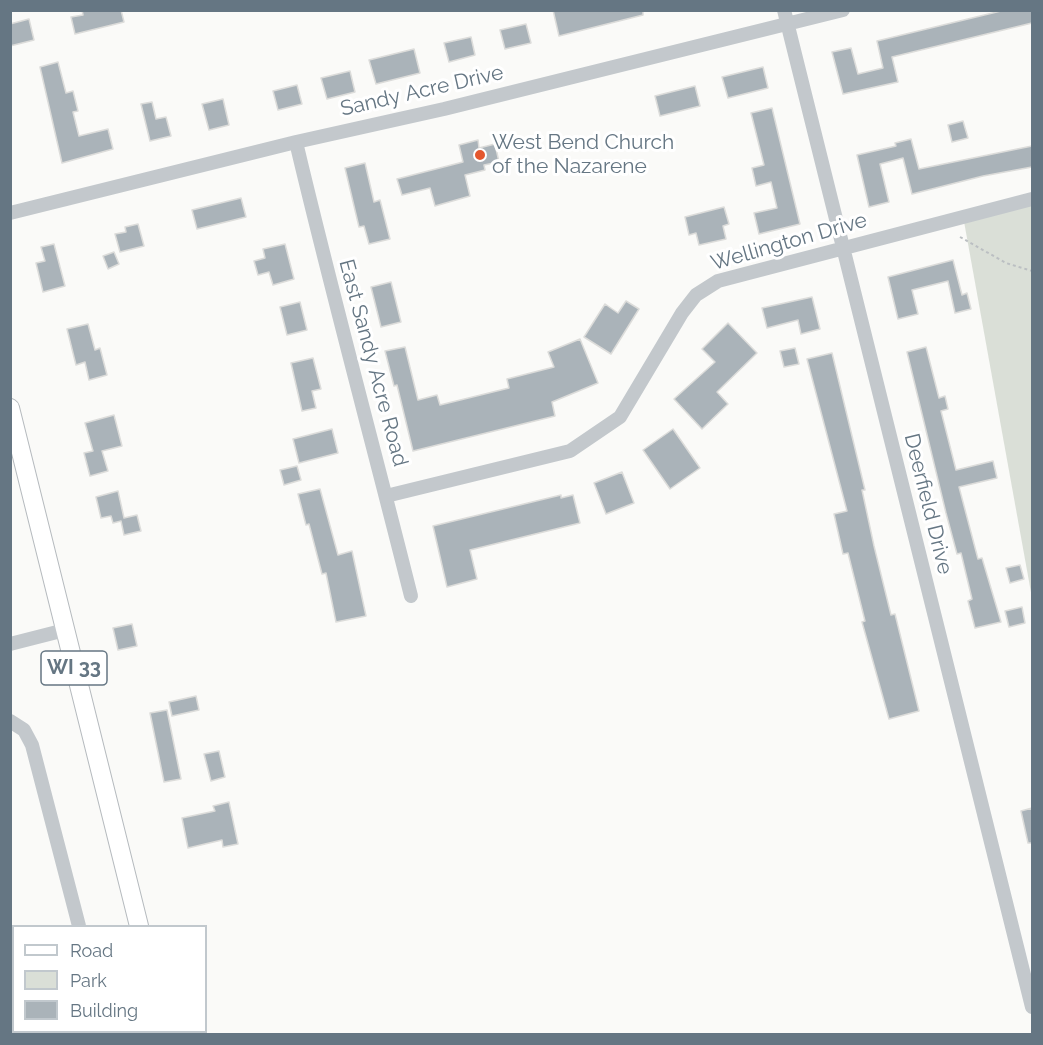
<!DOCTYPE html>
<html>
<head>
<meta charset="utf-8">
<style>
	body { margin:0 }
	#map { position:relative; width:1043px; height:1045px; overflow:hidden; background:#fafaf8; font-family:Raleway,sans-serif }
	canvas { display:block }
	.frame { position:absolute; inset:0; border:12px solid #657683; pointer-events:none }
	.legend { position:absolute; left:12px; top:925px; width:195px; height:108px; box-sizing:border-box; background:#fff; border:2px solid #c1c8cd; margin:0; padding:8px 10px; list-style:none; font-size:18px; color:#657683 }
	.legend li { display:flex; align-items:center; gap:12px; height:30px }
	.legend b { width:30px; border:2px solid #c1c8cd }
</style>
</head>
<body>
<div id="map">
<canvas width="1043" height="1045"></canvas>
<div class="frame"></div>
<ul class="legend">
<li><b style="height:8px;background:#fff"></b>Road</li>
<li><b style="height:16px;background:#dadfd7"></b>Park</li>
<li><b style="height:16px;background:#aab3b9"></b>Building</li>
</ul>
</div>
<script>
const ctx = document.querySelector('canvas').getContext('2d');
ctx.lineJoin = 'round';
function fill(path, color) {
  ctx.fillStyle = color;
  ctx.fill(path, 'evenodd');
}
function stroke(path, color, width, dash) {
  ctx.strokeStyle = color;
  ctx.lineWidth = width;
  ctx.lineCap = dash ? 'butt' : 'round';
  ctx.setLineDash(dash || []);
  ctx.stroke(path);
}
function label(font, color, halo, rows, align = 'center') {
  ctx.font = font + ' Raleway,sans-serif';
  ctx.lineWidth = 6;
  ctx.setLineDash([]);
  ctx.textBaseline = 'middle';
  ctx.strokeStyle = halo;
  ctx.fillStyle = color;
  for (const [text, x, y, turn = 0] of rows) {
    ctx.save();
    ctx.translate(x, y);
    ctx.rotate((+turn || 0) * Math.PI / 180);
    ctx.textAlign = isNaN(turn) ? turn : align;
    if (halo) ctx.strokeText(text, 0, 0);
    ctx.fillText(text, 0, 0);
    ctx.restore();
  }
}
fill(new Path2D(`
	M 1032,197 L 1032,598 L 963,216 Z`), '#dadfd7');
const building = new Path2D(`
	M 82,10 L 121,10 L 124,22 L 75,34 L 71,17 L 83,15 Z
	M 553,10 L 643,10 L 643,15 L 559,36 Z
	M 1005,10 L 1032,10 L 1032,23 L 892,57 L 898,82 L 843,94 L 832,52 L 851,48 L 858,74 L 883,68 L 877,41 Z
	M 29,19 L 34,40 L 10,46 L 10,24 Z
	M 526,24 L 531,43 L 505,49 L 500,30 Z
	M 471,37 L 475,55 L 449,62 L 444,43 Z
	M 414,49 L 420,73 L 376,84 L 369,60 Z
	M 58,62 L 66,93 L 73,91 L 78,111 L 73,112 L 79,136 L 108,129 L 113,149 L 62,163 L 40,67 Z
	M 763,67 L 768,88 L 728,98 L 722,77 Z
	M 350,71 L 355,92 L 327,99 L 321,78 Z
	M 297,85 L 302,104 L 278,110 L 273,91 Z
	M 695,86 L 700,106 L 660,116 L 655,96 Z
	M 223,99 L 229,125 L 209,130 L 202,104 Z
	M 152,102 L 156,119 L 166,117 L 171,136 L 150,141 L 141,104 Z
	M 772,108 L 800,224 L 759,234 L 754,213 L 777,208 L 771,182 L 756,186 L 752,168 L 764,165 L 751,113 Z
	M 963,121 L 968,138 L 952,142 L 948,125 Z
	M 911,139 L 919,169 L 1032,146 L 1032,167 L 983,176 L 912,194 L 903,158 L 880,164 L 889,202 L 869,207 L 857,155 L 896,146 L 895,143 Z
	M 478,140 L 479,148 L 495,144 L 499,162 L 484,165 L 485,170 L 465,175 L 470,196 L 435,206 L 430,188 L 402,195 L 397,179 L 463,162 L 459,145 Z
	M 365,163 L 374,202 L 380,200 L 390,239 L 369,244 L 364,226 L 359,227 L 345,168 Z
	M 241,198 L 246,217 L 197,229 L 192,210 Z
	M 724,207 L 729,224 L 723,226 L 726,239 L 699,245 L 696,233 L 689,235 L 685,217 Z
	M 138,224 L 144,246 L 120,252 L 115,234 L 126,232 L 125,227 Z
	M 54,244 L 65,286 L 43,292 L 36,263 L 45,261 L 41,247 Z
	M 285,244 L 294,279 L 273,285 L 269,272 L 258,275 L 254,261 L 265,258 L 263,249 Z
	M 114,252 L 119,264 L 108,269 L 103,256 Z
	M 953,260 L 962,295 L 967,293 L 971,309 L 955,313 L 948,281 L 912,290 L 918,314 L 898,319 L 888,277 Z
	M 391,282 L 401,322 L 381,327 L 371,287 Z
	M 812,297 L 820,329 L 801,334 L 798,320 L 767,328 L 762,308 Z
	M 626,301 L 639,309 L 611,354 L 584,337 L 605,304 L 618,313 Z
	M 300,302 L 307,330 L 287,335 L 280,307 Z
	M 728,323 L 757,353 L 717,392 L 728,404 L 702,429 L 674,399 L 715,362 L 702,349 Z
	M 88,324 L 95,350 L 100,348 L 107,375 L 89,380 L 85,362 L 76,365 L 67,329 Z
	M 580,339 L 598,383 L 552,402 L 555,416 L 413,451 L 397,385 L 394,386 L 385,351 L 405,347 L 418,400 L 437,395 L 440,405 L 509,388 L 507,379 L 554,367 L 548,352 Z
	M 926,347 L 939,398 L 945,396 L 948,409 L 941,411 L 956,470 L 993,461 L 997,478 L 959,487 L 978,559 L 982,558 L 1001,622 L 975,628 L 968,601 L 972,599 L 961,553 L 957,554 L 946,513 L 907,352 Z
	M 795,348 L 799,364 L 784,367 L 780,351 Z
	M 832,353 L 865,490 L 862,490 L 874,546 L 891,615 L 895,614 L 919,711 L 889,719 L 862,622 L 865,621 L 848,553 L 843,554 L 834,514 L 847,511 L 807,359 Z
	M 313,358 L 321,389 L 312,391 L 316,408 L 302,411 L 291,363 Z
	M 114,415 L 122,446 L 102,451 L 108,471 L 90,476 L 84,453 L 93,451 L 85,423 Z
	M 332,429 L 338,453 L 299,463 L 293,439 Z
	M 673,429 L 700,468 L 670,489 L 643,450 Z
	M 297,466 L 301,480 L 284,485 L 280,470 Z
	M 622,472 L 634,503 L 606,514 L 594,483 Z
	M 320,489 L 338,555 L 352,551 L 366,616 L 336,622 L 326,573 L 322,574 L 309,524 L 306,525 L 298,494 Z
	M 118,491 L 124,518 L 137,515 L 141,531 L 124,535 L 121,521 L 113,523 L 111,516 L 101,518 L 96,497 Z
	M 561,495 L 561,498 L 573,495 L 580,523 L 470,550 L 477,579 L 447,587 L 433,526 Z
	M 1020,565 L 1024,579 L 1010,583 L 1006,568 Z
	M 1022,607 L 1025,623 L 1009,627 L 1005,611 Z
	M 132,624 L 137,646 L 118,650 L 113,628 Z
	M 196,696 L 199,710 L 172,716 L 169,702 Z
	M 167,710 L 181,779 L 164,782 L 150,713 Z
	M 219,751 L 225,777 L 211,781 L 204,754 Z
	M 229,802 L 238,844 L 223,847 L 222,840 L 188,848 L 182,818 L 215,811 L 213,806 Z
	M 1032,808 L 1032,843 L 1028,843 L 1021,811 Z`);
fill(building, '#aab3b9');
stroke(building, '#dcdcda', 1.5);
const major = new Path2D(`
	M 10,408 L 139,926
	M 166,1032 L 166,1034`);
stroke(major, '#b5babe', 20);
stroke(new Path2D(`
	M 960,237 L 1006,263 L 1032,271`), '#bbbfc2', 2, [3, 3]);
stroke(new Path2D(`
	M 784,10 L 1032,1007
	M 296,142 C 332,294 373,444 411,596
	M 10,213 L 296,142 L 444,109 L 843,10
	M 386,496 L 570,451 L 620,417 L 682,313 L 696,295 L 718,281 L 1032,199
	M 10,644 L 65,630
	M 10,721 L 24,730 L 32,745 L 79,926
	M 106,1032 L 106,1034`), '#c3c8cc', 14);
stroke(major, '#fff', 18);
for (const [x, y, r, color] of [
	[480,155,6,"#e4572e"]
]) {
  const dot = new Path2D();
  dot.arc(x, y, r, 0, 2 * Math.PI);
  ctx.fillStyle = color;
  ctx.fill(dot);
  stroke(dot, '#fff', 2);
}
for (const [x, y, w] of [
	[74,668,66]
]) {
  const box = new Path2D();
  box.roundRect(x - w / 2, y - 17, w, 34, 4.5);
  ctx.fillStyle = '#fff';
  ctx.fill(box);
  stroke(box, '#657683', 1.5);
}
label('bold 20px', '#657683', null, [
	["WI 33",74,668]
]);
label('21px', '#657683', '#fff', [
	["Sandy Acre Drive",422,91,-13],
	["Wellington Drive",789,242,-16],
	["East Sandy Acre Road",373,363,75],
	["Deerfield Drive",928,504,76]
]);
label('21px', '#657683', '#fff', [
	["West Bend Church",492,143],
	["of the Nazarene",492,167]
], 'left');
</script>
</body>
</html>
